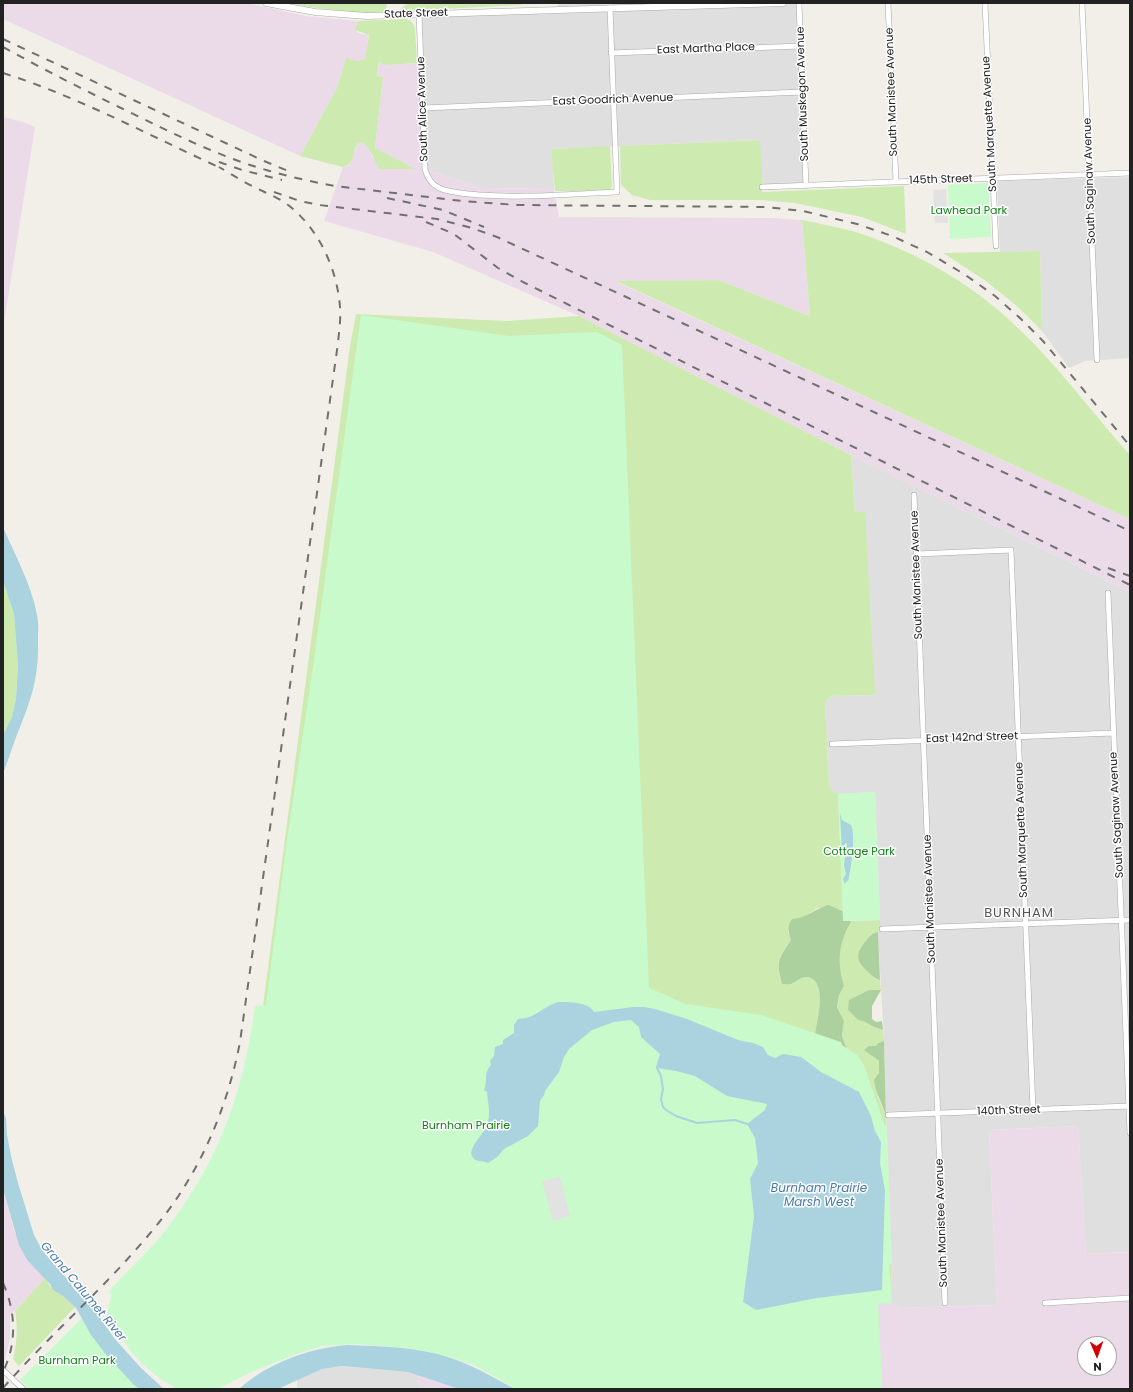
<!DOCTYPE html>
<html>
<head>
<meta charset="utf-8">
<style>
	body { margin:0 }
	#map { position:relative; width:1133px; height:1392px; overflow:hidden; background:#f2efe9; font-family:Poppins,sans-serif }
	canvas { display:block }
	.frame { position:absolute; inset:0; border:4px solid #222; pointer-events:none }
	.north { position:absolute; left:1077px; top:1336px; width:40px; height:40px; box-sizing:border-box; background:#fff; border:1px solid #a7a7a7; border-radius:50%; rotate:178deg; font-size:11px; font-weight:700; line-height:16px; text-align:center; color:#222 }
	.north::after { content:''; display:block; margin:auto; width:14px; height:18px; background:#d40000; clip-path:polygon(50% 0,100% 100%,50% 72%,0 100%) }
</style>
</head>
<body>
<div id="map">
<canvas width="1133" height="1392"></canvas>
<div class="frame"></div>
<div class="north">N</div>
</div>
<script>
const ctx = document.querySelector('canvas').getContext('2d');
ctx.lineJoin = 'round';
function fill(path, color) {
  ctx.fillStyle = color;
  ctx.fill(path, 'evenodd');
}
function stroke(path, color, width, dash) {
  ctx.strokeStyle = color;
  ctx.lineWidth = width;
  ctx.lineCap = dash ? 'butt' : 'round';
  ctx.setLineDash(dash || []);
  ctx.stroke(path);
}
function label(font, color, halo, rows, align = 'center') {
  ctx.font = font + ' Poppins,sans-serif';
  ctx.lineWidth = 3;
  ctx.setLineDash([]);
  ctx.textBaseline = 'middle';
  ctx.strokeStyle = halo;
  ctx.fillStyle = color;
  for (const [text, x, y, turn = 0] of rows) {
    ctx.save();
    ctx.translate(x, y);
    ctx.rotate((+turn || 0) * Math.PI / 180);
    ctx.textAlign = isNaN(turn) ? turn : align;
    if (halo) ctx.strokeText(text, 0, 0);
    ctx.fillText(text, 0, 0);
    ctx.restore();
  }
}
fill(new Path2D(`
	M 558,3 L 799,3 L 806,185 L 763,187 L 759,140 L 552,149 L 554,189 L 483,188 L 425,169 L 419,14 L 558,9 Z
	M 1130,177 L 1130,358 L 1085,361 L 1069,368 L 1042,331 L 1040,251 L 1000,252 L 997,181 Z
	M 851,455 L 1130,592 L 1130,1252 L 1086,1254 L 1078,1126 L 989,1130 L 997,1305 L 900,1308 L 892,1303 L 884,1041 L 878,932 L 880,929 L 880,920 L 875,792 L 838,794 L 831,790 L 829,784 L 825,703 L 827,699 L 832,696 L 874,695 L 864,512 L 855,512 Z
	M 342,1366 L 408,1372 L 418,1375 L 419,1389 L 297,1389 L 297,1380 L 322,1369 Z`), '#e0dfdf');
fill(new Path2D(`
	M 3,3 L 247,3 L 306,16 L 358,21 L 356,30 L 358,33 L 369,35 L 365,59 L 357,61 L 346,59 L 337,88 L 300,156 L 3,19 Z
	M 380,61 L 387,65 L 421,63 L 425,169 L 483,188 L 554,189 L 559,217 L 772,218 L 802,220 L 810,316 L 718,280 L 617,282 L 1130,519 L 1130,592 L 851,455 L 579,316 L 433,252 L 324,221 L 343,167 L 348,166 L 351,163 L 353,154 L 358,143 L 363,143 L 369,147 L 372,157 L 415,168 L 375,149 L 383,77 L 377,77 Z
	M 3,117 L 23,122 L 35,127 L 3,329 Z
	M 1078,1126 L 1086,1254 L 1130,1252 L 1130,1389 L 882,1389 L 878,1304 L 892,1303 L 900,1308 L 997,1305 L 989,1130 ZM 1085,1344 L 1109,1344 L 1109,1368 L 1085,1368 Z
	M 3,1189 L 14,1230 L 27,1260 L 45,1278 L 10,1316 L 10,1339 L 3,1368 Z
	M 418,1375 L 426,1378 L 459,1389 L 419,1389 Z`), '#ebdbe8');
fill(new Path2D(`
	M 284,3 L 387,3 L 385,15 L 324,9 Z
	M 408,3 L 521,3 L 522,5 L 398,11 Z
	M 405,19 C 411,20 413,22 415,28 L 417,63 L 387,65 L 379,62 L 377,77 L 383,77 L 375,148 L 416,169 L 379,169 C 374,160 371,149 363,143 L 358,143 C 351,153 356,164 343,167 L 300,156 L 337,88 L 346,58 L 357,61 L 365,59 L 369,35 L 355,30 L 358,21 Z
	M 760,140 L 763,187 L 762,192 L 904,186 L 906,234 L 862,217 L 795,203 L 760,200 L 650,200 L 632,195 L 621,185 L 620,146 Z
	M 610,146 L 612,187 L 608,191 L 555,191 L 551,149 Z
	M 802,220 C 826,225 850,229 873,238 C 927,258 979,289 1020,330 C 1060,368 1093,414 1130,455 L 1130,519 L 616,281 L 718,280 L 810,316 Z
	M 1040,251 L 1042,331 L 1019,308 L 986,281 L 943,253 Z
	M 356,314 L 507,321 L 579,316 L 851,455 L 855,512 L 865,512 L 875,695 L 832,696 L 827,699 L 825,703 L 829,784 L 831,790 L 838,794 L 843,911 L 841,909 L 817,908 C 809,915 803,918 792,919 L 788,932 L 791,940 C 778,960 776,960 782,984 C 785,984 789,985 792,984 C 797,982 801,976 808,977 C 828,981 817,1021 815,1034 L 846,1047 L 842,1037 L 844,1021 L 837,1007 L 839,995 L 843,986 C 839,971 837,954 843,938 C 845,933 849,927 850,921 L 880,920 L 880,929 L 878,932 L 876,933 L 860,964 L 875,979 L 880,980 L 881,990 L 869,990 L 848,1010 L 858,1020 L 865,1022 L 874,1027 L 883,1030 L 884,1041 L 878,1043 L 876,1046 L 874,1047 L 871,1056 L 879,1061 L 880,1069 L 878,1097 L 886,1115 L 892,1303 L 878,1304 L 882,1389 L 198,1207 L 255,1066 L 350,346 Z
	M 3,581 L 14,614 L 18,666 L 16,699 L 12,717 L 3,735 Z
	M 45,1278 L 53,1290 L 63,1296 L 75,1307 L 19,1366 L 13,1359 C 17,1343 18,1327 15,1311 Z`), '#cdebb0');
fill(new Path2D(`
	M 828,905 L 843,911 L 843,921 L 850,921 L 851,922 C 838,944 837,963 844,986 L 839,995 L 837,1007 L 844,1021 L 842,1036 L 846,1047 L 845,1063 L 815,1034 C 817,1021 828,981 808,977 C 801,976 797,982 791,984 C 789,985 785,984 782,984 C 776,960 778,960 791,940 C 788,932 787,926 792,919 C 809,917 813,910 828,905 Z
	M 878,932 L 880,980 C 875,979 872,976 867,971 C 856,961 855,954 866,941 C 869,937 872,933 878,932 Z
	M 869,990 L 881,990 L 872,1006 L 872,1019 L 876,1022 L 882,1021 L 883,1030 L 874,1027 L 865,1022 L 858,1020 L 848,1010 L 849,1000 Z
	M 884,1041 L 886,1115 L 876,1090 L 874,1080 L 879,1073 L 879,1061 L 864,1050 L 869,1046 L 876,1046 L 878,1043 Z`), '#add19e');
fill(new Path2D(`
	M 988,183 L 991,237 L 950,239 L 948,185 Z
	M 361,315 L 509,336 L 597,332 L 622,345 L 649,988 L 686,1004 L 761,1015 L 841,1042 L 842,1045 L 857,1055 L 864,1065 L 885,1126 L 887,1126 L 892,1263 L 889,1264 L 892,1303 L 878,1304 L 882,1389 L 516,1389 L 474,1365 L 450,1357 L 416,1349 L 356,1344 L 322,1346 L 302,1352 L 251,1372 L 217,1389 L 177,1389 L 162,1380 L 147,1368 L 132,1353 L 119,1334 L 108,1315 L 108,1308 L 111,1298 L 110,1290 C 129,1269 151,1250 168,1227 C 220,1159 244,1090 255,1006 L 266,1005 L 287,840 L 311,681 Z
	M 875,792 L 880,920 L 843,921 L 838,794 Z
	M 82,1318 L 91,1335 L 107,1356 L 139,1389 L 29,1389 L 20,1380 Z`), '#c8facc');
fill(new Path2D(`
	M 946,189 L 948,223 L 935,223 L 933,190 Z
	M 560,1177 L 570,1216 L 553,1221 L 542,1181 Z`), '#e2e2e2');
fill(new Path2D(`
	M 3,527 C 15,555 32,586 37,615 C 39,624 38,631 38,640 C 39,681 30,702 15,740 C 11,751 7,763 3,774 L 3,735 L 12,717 L 16,699 L 18,666 L 14,614 L 3,581 Z
	M 840,813 L 842,820 L 851,825 C 856,836 851,869 848,882 L 847,880 L 845,884 L 843,879 L 846,874 L 844,865 L 847,844 L 846,843 L 843,846 L 842,852 Z
	M 558,1002 C 569,1002 589,1002 594,1012 L 633,1007 L 644,1007 L 655,1009 L 687,1019 L 738,1040 L 753,1043 L 763,1047 L 768,1055 L 775,1058 L 783,1054 L 801,1057 L 821,1072 L 859,1092 L 871,1116 L 875,1131 L 881,1142 L 880,1163 L 885,1191 L 882,1290 L 817,1298 L 756,1310 L 743,1302 L 754,1216 L 750,1179 L 758,1163 L 755,1138 L 747,1124 L 765,1110 L 767,1104 L 727,1096 L 695,1076 L 676,1071 L 657,1068 L 660,1054 L 641,1037 L 639,1027 L 631,1020 L 614,1022 L 592,1030 L 569,1049 L 564,1057 L 559,1072 L 545,1091 L 544,1095 L 540,1101 L 538,1126 L 528,1136 L 504,1149 L 497,1157 L 488,1163 C 483,1160 475,1163 472,1156 C 468,1149 482,1135 485,1129 C 492,1116 488,1106 487,1092 L 484,1090 C 488,1082 483,1073 491,1065 L 490,1061 L 494,1056 L 495,1047 L 503,1044 L 503,1040 L 514,1033 L 514,1025 L 518,1019 C 537,1018 542,1007 558,1002 Z
	M 3,1111 L 6,1118 L 7,1135 L 11,1156 L 18,1183 L 34,1235 L 42,1250 L 68,1280 L 74,1289 L 90,1303 L 114,1338 L 141,1368 L 164,1389 L 139,1389 L 134,1385 L 107,1356 L 91,1335 L 76,1308 L 63,1296 L 53,1290 L 50,1284 L 27,1260 L 19,1245 L 3,1189 Z
	M 347,1345 C 382,1346 418,1347 451,1358 C 473,1365 494,1378 515,1389 L 459,1389 L 408,1372 L 342,1366 L 322,1369 L 278,1389 L 239,1389 C 268,1363 309,1348 347,1345 Z`), '#aad3df');
stroke(new Path2D(`
	M 660,1057 L 657,1068 L 661,1076 L 663,1089 L 661,1099 L 663,1107 L 666,1110 L 676,1116 L 697,1123 L 735,1120 L 747,1124`), '#aad3df', 2);
const minor = new Path2D(`
	M 799,3 L 806,186
	M 888,3 L 896,182
	M 985,3 L 996,246
	M 1082,3 L 1097,360
	M 419,14 L 425,169 C 427,177 431,184 439,188 C 448,192 459,193 469,194 C 517,199 569,194 617,192 L 610,8
	M 611,53 L 801,46
	M 423,108 L 802,92
	M 762,187 L 1130,173
	M 914,495 L 945,1303
	M 916,554 L 1011,550 L 1033,1110
	M 1108,593 L 1130,1133
	M 832,744 L 1113,733
	M 882,929 L 1130,920
	M 888,1115 L 1130,1106
	M 1045,1303 L 1130,1298
	M 3,1370 L 23,1389`);
const tertiary = new Path2D(`
	M 266,3 L 315,12 L 367,16 L 783,3`);
stroke(minor, '#a9a9a9', 6);
stroke(tertiary, '#a9a9a9', 7);
stroke(minor, '#fff', 5);
stroke(tertiary, '#fff', 6);
stroke(new Path2D(`
	M 3,39 L 264,161 L 288,171
	M 3,47 C 41,68 80,88 119,107 C 162,128 205,150 250,165 C 278,174 307,181 335,186 L 462,201 L 517,205 L 766,207 L 803,211 L 857,224 L 892,236 L 927,252 L 964,274 L 995,296 L 1020,318 L 1043,341 L 1130,446
	M 3,73 C 79,97 150,136 223,169
	M 219,162 L 242,170 L 282,180
	M 274,192 L 300,201 L 319,205 L 437,219 L 472,228 L 497,237 L 1130,531
	M 387,198 L 443,210 L 484,227
	M 426,222 L 454,234 L 498,268 L 523,282 L 1130,585
	M 1108,568 L 1130,576
	M 3,1283 C 16,1312 17,1343 3,1372
	M 3,1388 C 41,1345 84,1306 123,1264 C 141,1244 160,1223 175,1201 C 208,1153 229,1099 240,1042 L 338,343 C 339,331 341,319 340,307 C 337,267 317,225 284,202 C 274,196 264,192 254,187 C 242,181 231,174 219,167`), '#707070', 2, [8, 8]);
label('11px', '#222', '#fff', [
	["State Street",416,14,-2],
	["East Martha Place",706,49,-2],
	["South Manistee Avenue",892,92,-92],
	["South Muskegon Avenue",803,94,-92],
	["East Goodrich Avenue",613,100,-2],
	["South Alice Avenue",423,109,-92],
	["South Marquette Avenue",990,124,-93],
	["145th Street",941,180,-2],
	["South Saginaw Avenue",1090,181,-92],
	["South Manistee Avenue",917,575,-92],
	["East 142nd Street",972,738,-2],
	["South Saginaw Avenue",1117,815,-93],
	["South Marquette Avenue",1022,830,-92],
	["South Manistee Avenue",930,899,-92],
	["140th Street",1009,1111,-2],
	["South Manistee Avenue",942,1223,-92]
]);
label('11px', '#0c8416', '#fff', [
	["Lawhead Park",969,211],
	["Cottage Park",859,852],
	["Burnham Prairie",466,1126],
	["Burnham Park",77,1361]
]);
label('italic 12px', '#4a7aab', '#fff', [
	["Burnham Prairie",819,1189],
	["Marsh West",819,1203],
	["Grand Calumet River",83,1292,50]
]);
ctx.letterSpacing = '1px';
label('13px', '#555', '#fff', [
	["BURNHAM",1019,914]
]);
ctx.letterSpacing = '0px';
</script>
</body>
</html>
